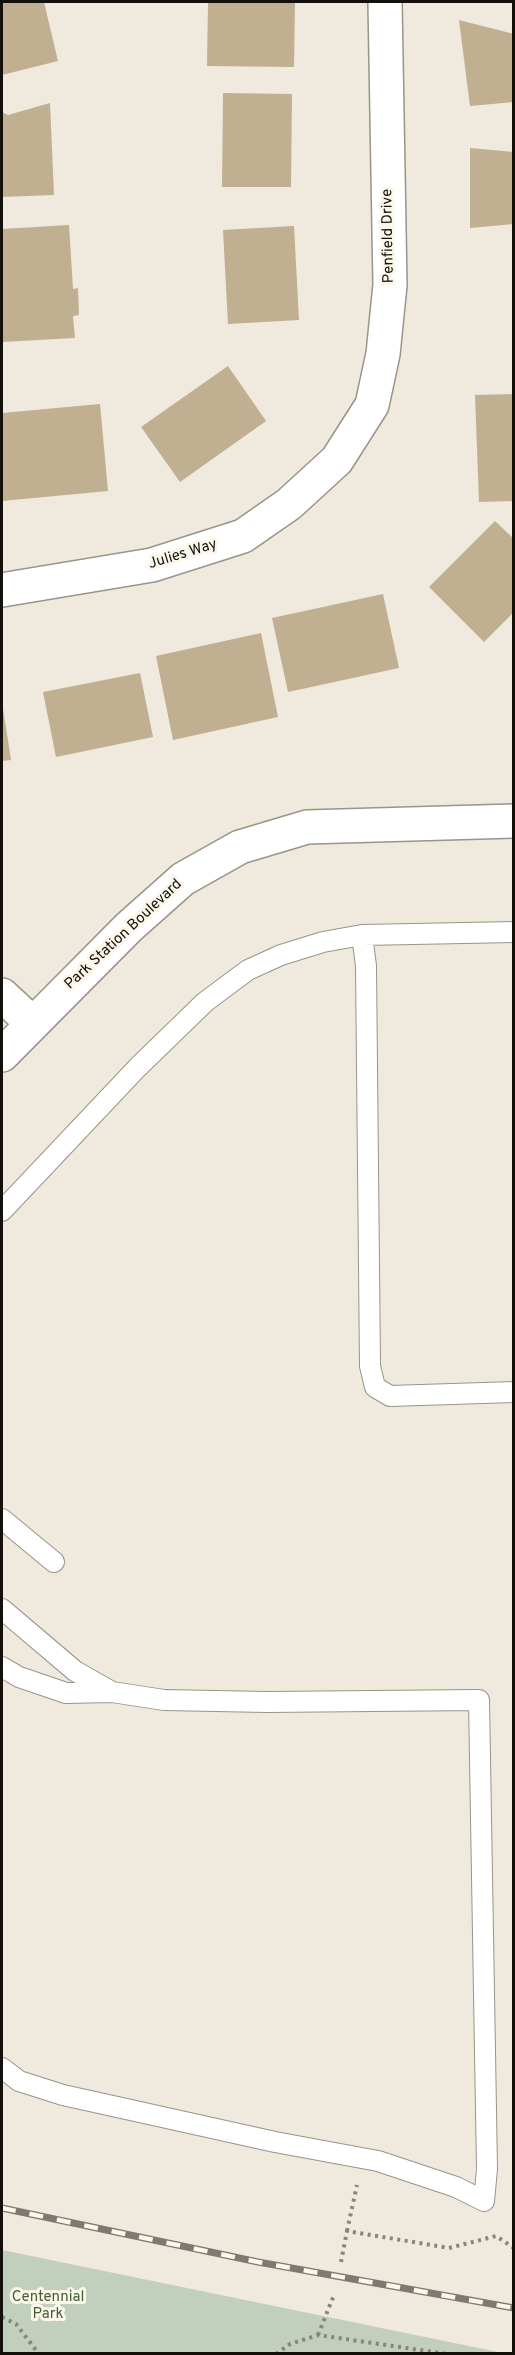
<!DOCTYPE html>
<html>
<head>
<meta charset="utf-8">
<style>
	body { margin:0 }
	#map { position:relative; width:515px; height:2355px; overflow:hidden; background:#f0e9dd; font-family:Overpass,sans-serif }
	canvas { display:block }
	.frame { position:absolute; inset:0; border:3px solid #14110d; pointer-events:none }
</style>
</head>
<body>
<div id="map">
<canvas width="515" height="2355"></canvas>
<div class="frame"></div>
</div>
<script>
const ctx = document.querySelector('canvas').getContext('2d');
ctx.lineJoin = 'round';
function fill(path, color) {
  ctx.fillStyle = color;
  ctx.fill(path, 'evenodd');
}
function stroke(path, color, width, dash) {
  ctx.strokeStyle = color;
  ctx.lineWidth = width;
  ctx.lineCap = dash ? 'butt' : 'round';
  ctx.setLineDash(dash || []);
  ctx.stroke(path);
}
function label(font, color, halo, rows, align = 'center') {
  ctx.font = font + ' Overpass,sans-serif';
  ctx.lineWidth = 6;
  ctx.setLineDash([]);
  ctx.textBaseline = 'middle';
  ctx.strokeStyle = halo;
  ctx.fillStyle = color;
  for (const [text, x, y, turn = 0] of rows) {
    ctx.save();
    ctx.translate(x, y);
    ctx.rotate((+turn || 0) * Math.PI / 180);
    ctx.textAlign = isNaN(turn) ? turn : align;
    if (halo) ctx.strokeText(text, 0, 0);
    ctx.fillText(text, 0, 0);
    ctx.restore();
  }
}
fill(new Path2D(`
	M 2,2250 L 503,2353 L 2,2353 Z`), '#c1cfbc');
fill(new Path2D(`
	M 2,2 L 44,2 L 58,61 L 2,75 Z
	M 208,2 L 295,2 L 294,67 L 207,66 Z
	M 459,20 L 514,34 L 514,102 L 470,106 Z
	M 223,93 L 292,94 L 291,187 L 222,187 Z
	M 50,103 L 54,195 L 2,197 L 2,112 L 8,115 Z
	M 470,148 L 514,152 L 514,224 L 470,228 Z
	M 69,225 L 73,289 L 78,288 L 79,315 L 73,316 L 75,338 L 2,342 L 2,229 Z
	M 294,226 L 299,320 L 228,324 L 223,230 Z
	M 228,366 L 266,421 L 180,482 L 141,427 Z
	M 514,394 L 514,501 L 479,502 L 475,395 Z
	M 100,404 L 108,491 L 2,501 L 2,413 Z
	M 495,521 L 514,539 L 514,612 L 484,642 L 429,587 Z
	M 383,594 L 399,668 L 288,692 L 272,618 Z
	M 261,633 L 278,717 L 173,740 L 156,656 Z
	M 140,673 L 153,737 L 56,757 L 43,692 Z
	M 2,702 L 11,760 L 2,761 Z`), '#c0af91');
const service = new Path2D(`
	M 362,935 L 366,966 L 370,1366 L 375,1387 L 390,1396 L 514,1392
	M 2,1211 L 138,1067 L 205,1002 L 248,970 L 281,955 L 323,942 L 362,935 L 514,932
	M 2,1519 L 54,1562
	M 2,1609 L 75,1671 L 112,1692
	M 2,1667 L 19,1677 L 66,1693 L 112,1692 L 164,1700 L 267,1702 L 479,1700 L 487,2169 L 484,2201 L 456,2187 L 378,2161 L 275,2142 L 63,2095 L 19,2081 L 2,2068`);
const minor = new Path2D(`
	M 2,590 L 152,565 L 243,536 L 289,504 L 337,460 L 372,405 L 383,354 L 390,285 L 385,2
	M 2,995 L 32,1023
	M 2,1055 L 129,927 L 183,879 L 240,847 L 307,827 L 514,821`);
stroke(service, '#9a9489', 22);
stroke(minor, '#9a9489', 36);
stroke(new Path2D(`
	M 347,2231 L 357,2185
	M 341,2262 L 347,2231 L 449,2248 L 496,2236 L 514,2248
	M 2,2317 L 16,2324 L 39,2354
	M 318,2335 L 334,2295
	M 276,2354 L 290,2344 L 318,2335 L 447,2354`), '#89847c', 4, [3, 4.5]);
stroke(service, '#fff', 20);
stroke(minor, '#fff', 33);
const rail = new Path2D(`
	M 2,2208 L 258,2262 L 514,2308`);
stroke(rail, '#7e7971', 7);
stroke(rail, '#fdf6ea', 4.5, [14]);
label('15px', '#14110d', '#fdf6ea', [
	["Penfield Drive",389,236,-91],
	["Julies Way",183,555,-17],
	["Park Station Boulevard",124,935,-43]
]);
label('15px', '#416035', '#fdf6ea', [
	["Centennial",48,2298],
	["Park",48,2315]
]);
</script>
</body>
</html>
